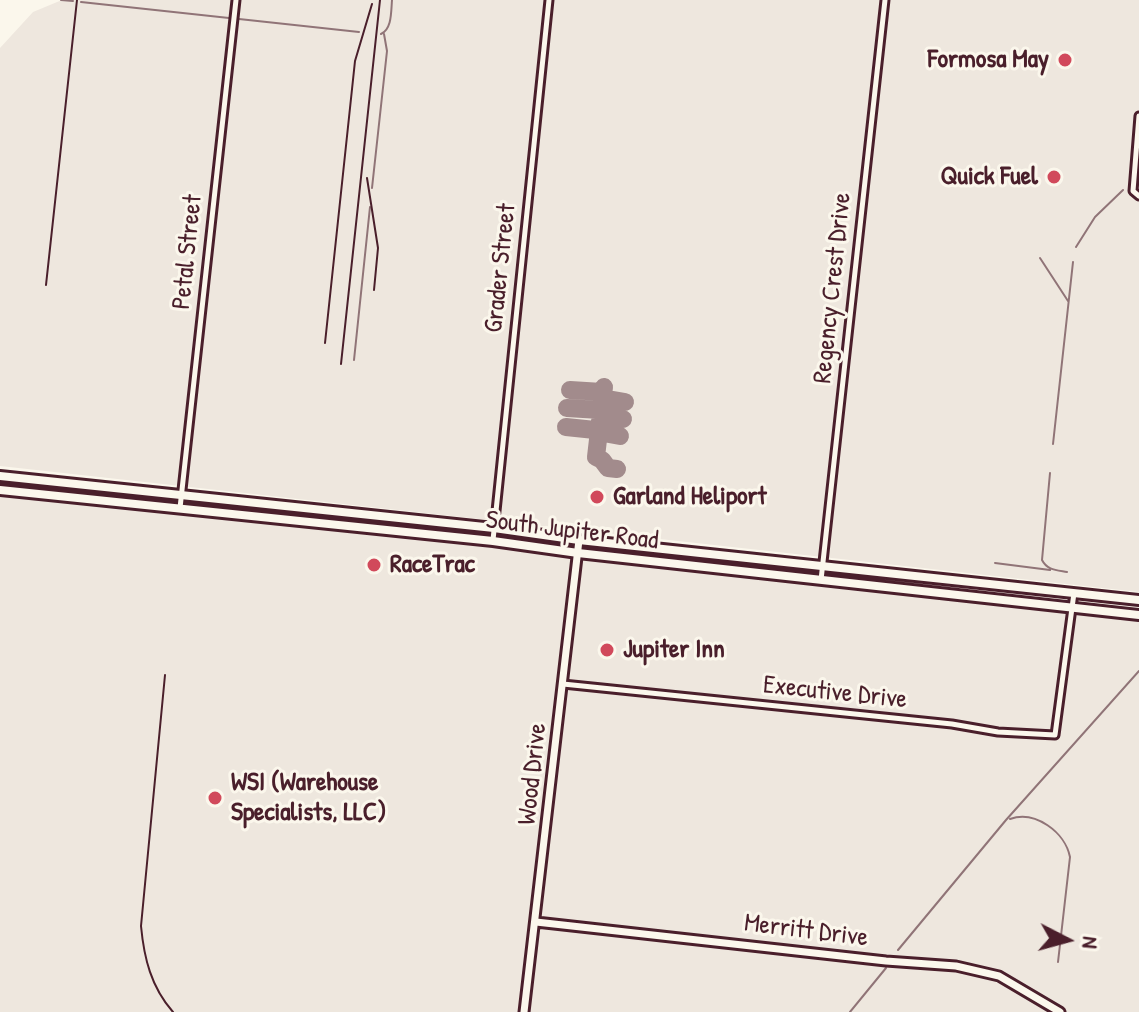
<!DOCTYPE html>
<html>
<head>
<meta charset="utf-8">
<style>
	body { margin:0 }
	#map { position:relative; width:1139px; height:1012px; overflow:hidden; background:#fbf7ec; font-family:"Patrick Hand",sans-serif }
	canvas { display:block }
	.north { position:absolute; left:1027px; top:900px; width:80px; height:80px; -webkit-text-stroke:6px #fbf7ec; paint-order:stroke; rotate:96deg; font-size:22px; font-weight:700; line-height:32px; text-align:center; color:#4a1f2b }
	.north::after { content:''; display:block; margin:auto; width:28px; height:36px; background:#4a1f2b; clip-path:polygon(50% 0,100% 100%,50% 72%,0 100%) }
</style>
</head>
<body>
<div id="map">
<canvas width="1139" height="1012"></canvas>
<div class="north">N</div>
</div>
<script>
const ctx = document.querySelector('canvas').getContext('2d');
ctx.lineJoin = 'round';
function fill(path, color) {
  ctx.fillStyle = color;
  ctx.fill(path, 'evenodd');
}
function stroke(path, color, width, dash) {
  ctx.strokeStyle = color;
  ctx.lineWidth = width;
  ctx.lineCap = dash ? 'butt' : 'round';
  ctx.setLineDash(dash || []);
  ctx.stroke(path);
}
function label(font, color, halo, rows, align = 'center') {
  ctx.font = font + ' "Patrick Hand",sans-serif';
  ctx.lineWidth = 6;
  ctx.setLineDash([]);
  ctx.textBaseline = 'middle';
  ctx.strokeStyle = halo;
  ctx.fillStyle = color;
  for (const [text, x, y, turn = 0] of rows) {
    ctx.save();
    ctx.translate(x, y);
    ctx.rotate((+turn || 0) * Math.PI / 180);
    ctx.textAlign = isNaN(turn) ? turn : align;
    if (halo) ctx.strokeText(text, 0, 0);
    ctx.fillText(text, 0, 0);
    ctx.restore();
  }
}
fill(new Path2D(`
	M 62,0 L 1139,0 L 1139,592 L 0,466 L 0,48 L 33,12 Z
	M 0,494 L 1139,618 L 1139,1012 L 0,1012 Z`), '#eee7de');
stroke(new Path2D(`
	M 61,0 L 73,1
	M 81,2 L 229,18
	M 239,19 L 359,32
	M 381,34 C 392,29 391,12 392,0
	M 372,188 L 387,51 L 384,34
	M 1076,247 L 1095,217 L 1123,190
	M 1040,258 L 1068,301
	M 354,360 L 370,207
	M 1053,444 L 1073,262
	M 1050,473 L 1042,560 C 1047,570 1056,570 1067,572
	M 995,563 L 1050,570
	M 1010,819 C 1035,810 1065,832 1070,857 L 1058,962
	M 898,950 L 1006,820 L 1139,671
	M 850,1012 L 886,968`), '#907477', 2);
stroke(new Path2D(`
	M 604,387 L 596,457 L 602,460 L 608,468 L 617,469
	M 570,390 L 602,392
	M 602,398 L 625,402
	M 567,408 L 600,410
	M 600,415 L 623,419
	M 566,427 L 595,430 L 599,428
	M 598,432 L 620,436`), '#a28b8c', 18);
const street = new Path2D(`
	M 1139,116 L 1133,191 L 1139,196
	M 180,508 L 236,0
	M 493,540 L 549,0
	M 821,580 L 885,0
	M 563,684 L 952,724 L 998,732 L 1055,735 L 1074,593`);
const secondary = new Path2D(`
	M 536,922 L 886,961 L 956,966 L 999,976 L 1060,1012
	M 524,1012 L 579,540`);
const primary = new Path2D(`
	M 0,476 L 494,528 L 579,540 L 1139,600
	M 0,490 L 493,541 L 578,553 L 1139,615`);
stroke(street, '#4a1f2b', 11);
stroke(secondary, '#4a1f2b', 13);
stroke(primary, '#4a1f2b', 14);
stroke(street, '#fbf7ec', 5);
stroke(secondary, '#fbf7ec', 7);
stroke(primary, '#fbf7ec', 8);
stroke(new Path2D(`
	M 367,178 L 378,248 L 374,290
	M 46,285 L 77,0
	M 325,343 L 355,61 L 372,4
	M 341,364 L 380,0
	M 165,675 L 141,926 C 144,958 151,987 173,1012`), '#4a1f2b', 2);
for (const [x, y, r, color] of [
	[1065,60,8,"#d1495b"],
	[1054,177,8,"#d1495b"],
	[597,497,8,"#d1495b"],
	[374,565,8,"#d1495b"],
	[607,650,8,"#d1495b"],
	[215,798,8,"#d1495b"]
]) {
  const dot = new Path2D();
  dot.arc(x, y, r, 0, 2 * Math.PI);
  ctx.fillStyle = color;
  ctx.fill(dot);
  stroke(dot, '#fbf7ec', 3);
}
label('bold 26px', '#4a1f2b', '#fbf7ec', [
	["Formosa May",1049,60,"right"],
	["Quick Fuel",1038,177,"right"],
	["Garland Heliport",613,497],
	["RaceTrac",390,565],
	["Jupiter Inn",623,650],
	["WSI (Warehouse",231,783],
	["Specialists, LLC)",231,813]
], 'left');
label('26px', '#4a1f2b', '#fbf7ec', [
	["Petal Street",188,252,-84],
	["Grader Street",501,268,-84],
	["Regency Crest Drive",833,288,-84],
	["South Jupiter Road",572,531,7],
	["Executive Drive",835,693,6],
	["Wood Drive",533,774,-84],
	["Merritt Drive",806,931,7]
]);
</script>
</body>
</html>
